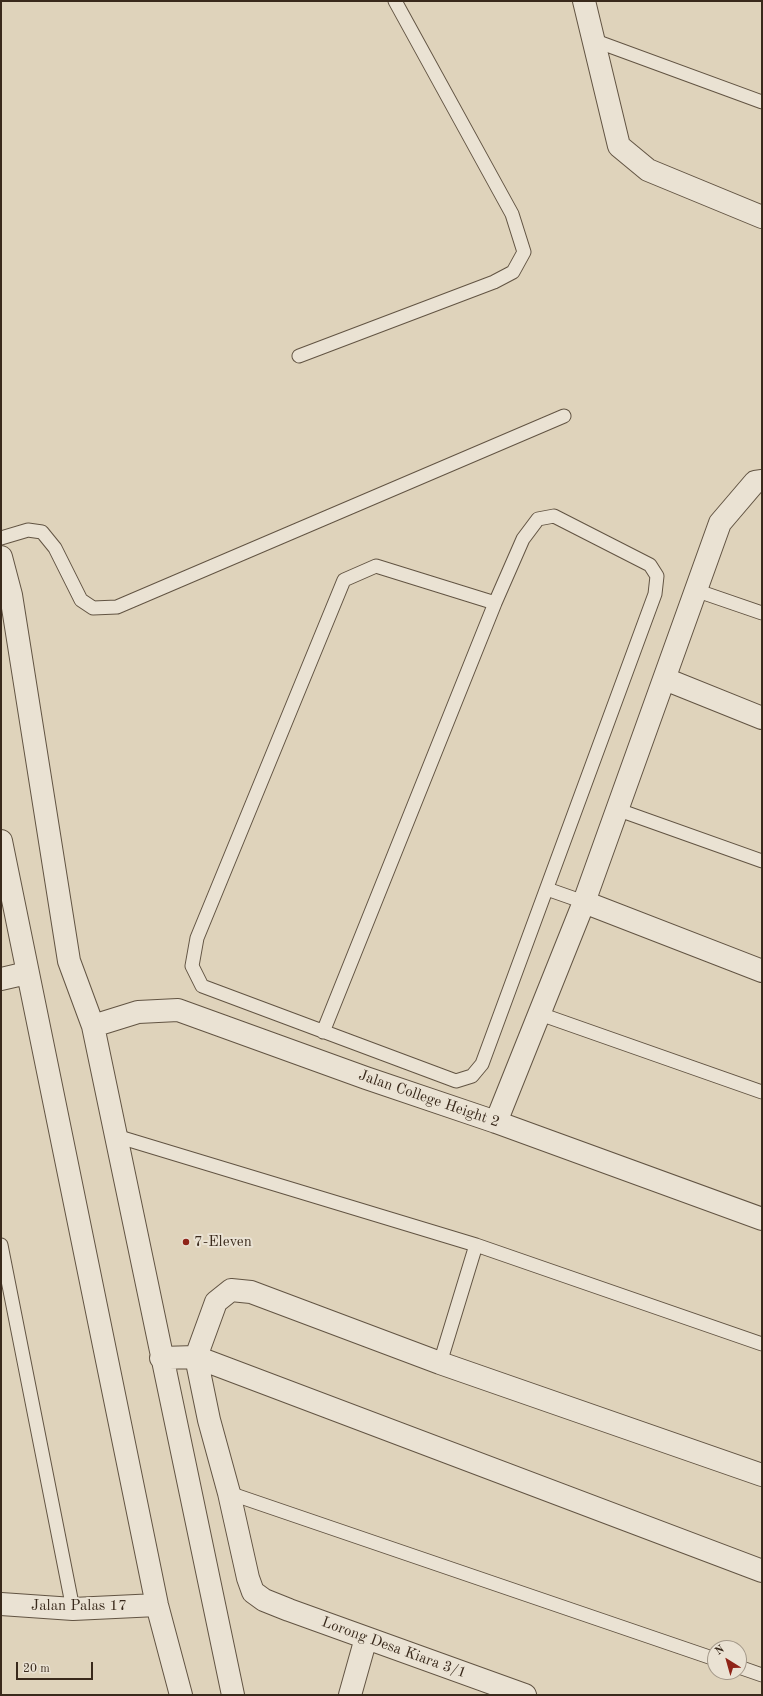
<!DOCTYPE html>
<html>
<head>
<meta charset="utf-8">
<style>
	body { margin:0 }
	#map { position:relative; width:763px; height:1696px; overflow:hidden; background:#dfd3bb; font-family:"Old Standard TT",serif }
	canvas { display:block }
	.frame { position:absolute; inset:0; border:2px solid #39291b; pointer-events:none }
	.north { position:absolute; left:707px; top:1640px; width:40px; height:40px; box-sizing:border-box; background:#eae2d3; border:1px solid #a39889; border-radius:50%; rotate:323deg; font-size:11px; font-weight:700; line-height:16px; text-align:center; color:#39291b }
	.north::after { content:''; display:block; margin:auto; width:14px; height:18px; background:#8f2418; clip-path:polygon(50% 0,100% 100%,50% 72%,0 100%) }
	.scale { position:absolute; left:16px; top:1662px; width:77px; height:18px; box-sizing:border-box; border:2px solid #39291b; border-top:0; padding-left:5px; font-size:12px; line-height:14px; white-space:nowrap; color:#39291b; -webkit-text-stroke:3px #eae2d3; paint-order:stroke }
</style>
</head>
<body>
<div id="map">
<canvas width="763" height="1696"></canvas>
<div class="frame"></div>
<div class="north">N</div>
<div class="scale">20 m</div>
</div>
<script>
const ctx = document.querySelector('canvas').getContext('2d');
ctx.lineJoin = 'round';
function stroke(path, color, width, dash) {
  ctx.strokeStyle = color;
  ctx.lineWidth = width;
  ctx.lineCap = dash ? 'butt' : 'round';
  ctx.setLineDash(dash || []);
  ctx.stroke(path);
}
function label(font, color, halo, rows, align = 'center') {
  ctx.font = font + ' "Old Standard TT",serif';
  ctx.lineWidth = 4;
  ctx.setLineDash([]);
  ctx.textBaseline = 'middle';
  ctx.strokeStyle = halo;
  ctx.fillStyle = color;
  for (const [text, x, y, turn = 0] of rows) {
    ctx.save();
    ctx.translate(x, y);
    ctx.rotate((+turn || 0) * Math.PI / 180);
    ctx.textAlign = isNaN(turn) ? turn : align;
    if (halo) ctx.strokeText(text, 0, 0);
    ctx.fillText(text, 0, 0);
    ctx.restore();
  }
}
const service = new Path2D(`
	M 593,40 L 762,102
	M 299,356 L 494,282 L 513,272 L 524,252 L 512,214 L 395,1
	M 1,538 L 28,530 L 42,532 L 55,548 L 81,600 L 93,608 L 117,607 L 564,416
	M 695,590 L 762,613
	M 616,809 L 762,861
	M 547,889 L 584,902
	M 540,1014 L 762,1092
	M 323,1032 L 495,603 L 523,539 L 538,519 L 554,516 L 650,565 L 657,576 L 655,594 L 482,1064 L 472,1076 L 456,1081 L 202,986 L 192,966 L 197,938 L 344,580 L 376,566 L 495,603
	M 116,1136 L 476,1245 L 762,1344
	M 1,1245 L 73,1609
	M 440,1363 L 476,1245
	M 229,1493 L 715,1659
	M 739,1667 L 762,1675`);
const minor = new Path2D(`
	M 584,1 L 619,146 L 648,170 L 762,217
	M 1,557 L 11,595 L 69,961 L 93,1026 L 233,1695
	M 665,679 L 762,718
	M 1,841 L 157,1605 L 181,1695
	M 584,902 L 762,971
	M 1,979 L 27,973
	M 93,1026 L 138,1012 L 178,1010 L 366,1078 L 496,1122 L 762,1219
	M 496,1122 L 584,902 L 720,523 L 755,482 L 762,481
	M 161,1358 L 196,1357 L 762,1571
	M 1,1604 L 73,1609 L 157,1605
	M 350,1695 L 366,1638
	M 525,1695 L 289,1610 L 264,1600 L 253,1592 L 248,1578 L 229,1493 L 209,1420 L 196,1357 L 216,1302 L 231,1290 L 251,1292 L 440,1363 L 762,1475`);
stroke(service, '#625443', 15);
stroke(minor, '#625443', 24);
stroke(service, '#eae2d3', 13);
stroke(minor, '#eae2d3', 22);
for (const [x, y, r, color] of [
	[186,1242,4,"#8f2418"]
]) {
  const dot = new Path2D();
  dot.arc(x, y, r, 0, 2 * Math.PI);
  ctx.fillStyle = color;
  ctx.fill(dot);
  stroke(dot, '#eae2d3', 1.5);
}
label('15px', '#39291b', '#eae2d3', [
	["Jalan College Height 2",429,1099,19],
	["Jalan Palas 17",79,1606],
	["Lorong Desa Kiara 3/1",394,1648,20]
]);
label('15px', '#39291b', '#eae2d3', [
	["7-Eleven",194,1242]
], 'left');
</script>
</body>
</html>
